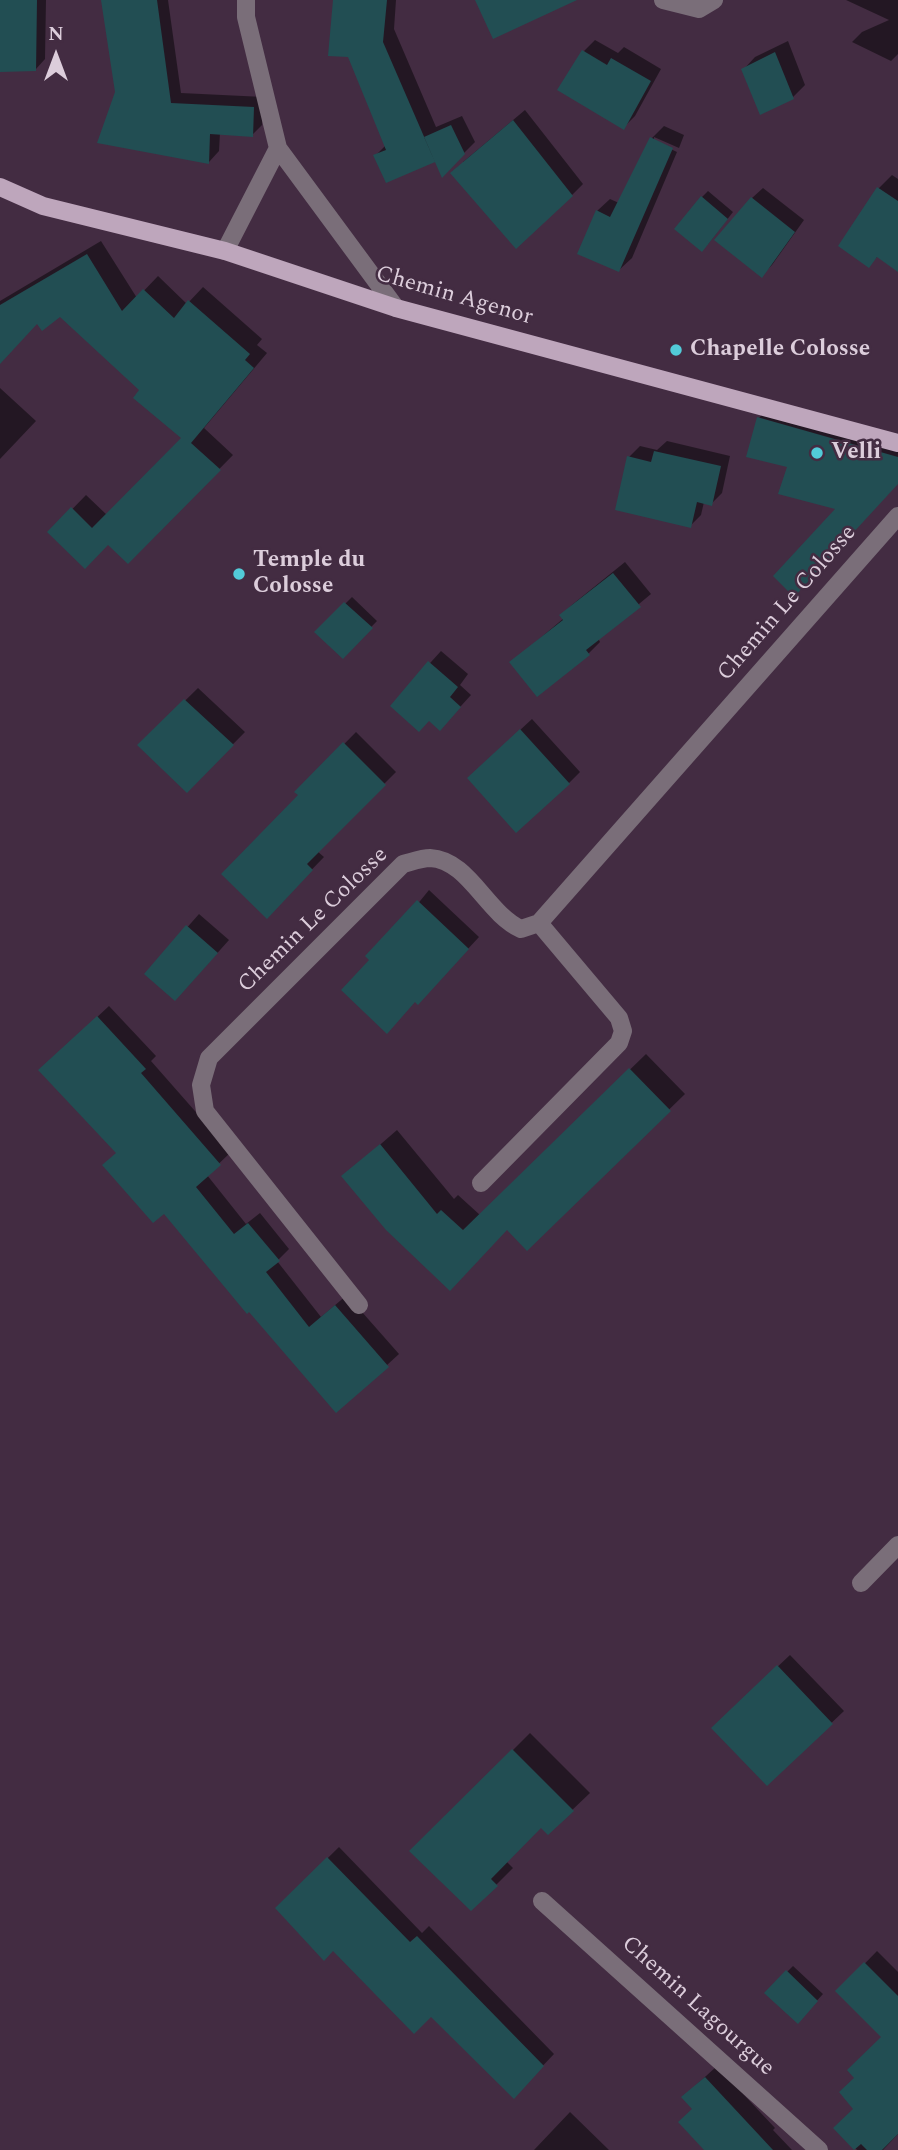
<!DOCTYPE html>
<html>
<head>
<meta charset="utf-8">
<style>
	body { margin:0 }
	#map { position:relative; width:898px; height:2150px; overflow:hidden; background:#432c42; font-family:Spectral,serif }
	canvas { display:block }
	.north { position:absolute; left:21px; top:21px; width:70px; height:70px; -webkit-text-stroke:5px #432c42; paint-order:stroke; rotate:0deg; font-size:19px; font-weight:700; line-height:28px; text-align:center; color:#dccddb }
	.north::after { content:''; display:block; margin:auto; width:24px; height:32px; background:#dccddb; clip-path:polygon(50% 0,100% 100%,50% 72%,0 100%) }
</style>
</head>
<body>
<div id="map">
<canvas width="898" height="2150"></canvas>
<div class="north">N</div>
</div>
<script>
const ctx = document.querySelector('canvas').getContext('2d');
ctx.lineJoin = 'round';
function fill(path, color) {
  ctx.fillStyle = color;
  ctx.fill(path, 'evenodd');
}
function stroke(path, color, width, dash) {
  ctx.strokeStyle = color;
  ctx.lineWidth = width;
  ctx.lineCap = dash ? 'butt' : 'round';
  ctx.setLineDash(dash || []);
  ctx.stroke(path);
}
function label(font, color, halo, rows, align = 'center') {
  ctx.font = font + ' Spectral,serif';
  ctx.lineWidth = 5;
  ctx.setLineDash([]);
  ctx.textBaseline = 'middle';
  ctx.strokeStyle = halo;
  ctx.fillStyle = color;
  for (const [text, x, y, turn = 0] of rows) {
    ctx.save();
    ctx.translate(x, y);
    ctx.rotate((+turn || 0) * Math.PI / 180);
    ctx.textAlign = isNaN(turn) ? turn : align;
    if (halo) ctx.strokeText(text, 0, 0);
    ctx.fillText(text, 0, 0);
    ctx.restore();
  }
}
fill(new Path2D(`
	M 0,0 L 46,0 L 45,59 L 36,69 L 0,70 Z
	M 103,0 L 168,0 L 181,93 L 264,97 L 262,125 L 252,135 L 220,133 L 219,151 L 209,162 L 116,92 Z
	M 334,0 L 396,0 L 394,29 L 436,127 L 462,116 L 475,142 L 442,175 L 436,159 L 375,156 L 386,145 Z
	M 846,0 L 898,0 L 898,54 L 891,61 L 852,42 L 862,32 L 889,20 Z
	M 595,40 L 618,53 L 624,47 L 661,69 L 635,116 L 623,128 L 584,51 Z
	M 788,41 L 805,85 L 793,97 L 743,70 L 755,57 Z
	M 525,110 L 583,184 L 572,195 L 463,162 Z
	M 664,126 L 684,135 L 679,148 L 654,137 L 654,141 L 677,152 L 632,258 L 619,270 L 597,211 L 610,199 L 619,203 L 652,138 Z
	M 892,175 L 898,179 L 898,270 L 878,256 L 869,265 L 878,189 Z
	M 763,188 L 804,220 L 772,265 L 761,276 L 752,198 Z
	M 708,191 L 733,212 L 708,244 L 702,197 Z
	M 101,241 L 137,298 L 158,276 L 187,304 L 203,287 L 262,339 L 257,345 L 267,353 L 204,428 L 233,455 L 128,562 L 108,542 L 50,532 L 86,495 L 107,515 L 183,438 L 141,390 L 60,314 L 38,321 L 0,363 L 0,301 Z
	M 0,388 L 36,421 L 0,459 Z
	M 775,401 L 898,436 L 898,482 L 838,508 L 789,466 L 759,418 Z
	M 667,441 L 730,456 L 722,493 L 711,504 L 704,502 L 701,515 L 690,526 L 629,457 L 640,446 L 657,450 Z
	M 625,562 L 651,594 L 598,638 L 600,642 L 589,653 L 537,695 L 512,662 L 564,618 L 561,615 L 573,604 Z
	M 352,597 L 377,621 L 343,656 L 317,632 Z
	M 441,651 L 468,674 L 460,685 L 471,695 L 451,717 L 429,719 L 392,705 Z
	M 198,688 L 245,732 L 187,791 L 140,745 Z
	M 532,719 L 580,772 L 569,783 L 480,767 Z
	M 356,732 L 396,772 L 317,851 L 324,857 L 267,916 L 301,795 L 297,792 Z
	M 429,890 L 479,937 L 429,991 L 372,960 Z
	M 199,914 L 229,940 L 187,987 L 147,973 Z
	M 109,1006 L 156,1056 L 151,1061 L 231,1152 L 207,1175 L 246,1224 L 260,1213 L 289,1249 L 277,1261 L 321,1317 L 347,1295 L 399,1354 L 337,1411 L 117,1152 L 52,1059 Z
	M 646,1054 L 685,1094 L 527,1248 L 507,1228 L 466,1273 L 344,1176 L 397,1130 L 454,1199 L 458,1195 L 480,1215 Z
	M 790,1655 L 844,1711 L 767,1784 L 725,1716 Z
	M 530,1733 L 590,1793 L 548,1833 L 541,1826 L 506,1861 L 513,1868 L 496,1885 L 412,1851 Z
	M 339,1847 L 422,1933 L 429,1926 L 554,2054 L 514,2096 L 431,2014 L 277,1908 Z
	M 877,1951 L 898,1972 L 898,2134 L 883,2150 L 857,2150 L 836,2128 L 855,2109 L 856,2078 L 884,2036 L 838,1991 Z
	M 793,1966 L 823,1994 L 803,2016 L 766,1993 Z
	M 717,2066 L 775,2128 L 773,2130 L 792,2150 L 707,2150 L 694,2108 L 695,2086 Z
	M 570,2112 L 609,2150 L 534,2150 Z`), '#0007');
fill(new Path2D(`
	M 0,0 L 37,0 L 36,71 L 0,72 Z
	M 101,0 L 157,0 L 171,103 L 254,107 L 253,137 L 210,134 L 209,164 L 97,143 L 115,92 Z
	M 333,0 L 387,0 L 383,42 L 435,162 L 386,183 L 373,155 L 386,150 L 348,57 L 328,56 Z
	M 475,0 L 577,0 L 493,39 Z
	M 582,50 L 607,65 L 611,58 L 651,81 L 624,130 L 557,90 Z
	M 775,52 L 794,99 L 760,115 L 741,69 Z
	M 513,120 L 573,196 L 516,249 L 450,173 Z
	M 451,125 L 465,154 L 442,178 L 424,137 Z
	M 650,137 L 673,148 L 619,272 L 577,254 L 596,210 L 610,217 Z
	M 877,187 L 898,201 L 898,272 L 877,257 L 869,268 L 838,246 Z
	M 701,196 L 728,219 L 702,252 L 674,229 Z
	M 751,197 L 795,232 L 762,278 L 714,240 Z
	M 87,254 L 122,311 L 143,289 L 174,318 L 188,300 L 250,354 L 245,360 L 254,368 L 191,443 L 221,470 L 128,564 L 108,545 L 85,569 L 47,532 L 71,507 L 92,528 L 181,438 L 133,398 L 139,390 L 60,317 L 42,331 L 37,324 L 0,364 L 0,305 Z
	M 757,417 L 898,457 L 898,484 L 794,597 L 773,576 L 835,509 L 778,494 L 787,467 L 746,457 Z
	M 654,451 L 721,466 L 712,506 L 697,502 L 691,528 L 615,510 L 627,456 L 651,462 Z
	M 613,573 L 641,607 L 586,650 L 590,655 L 537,697 L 509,662 L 563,620 L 559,615 Z
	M 344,602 L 373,628 L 343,659 L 314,632 Z
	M 428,661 L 458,687 L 450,697 L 461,707 L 440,731 L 429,721 L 419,732 L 390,706 Z
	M 184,699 L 234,745 L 187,793 L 137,745 Z
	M 520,729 L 570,784 L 516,833 L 467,778 Z
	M 343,742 L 386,785 L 307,864 L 313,870 L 267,919 L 221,874 L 298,795 L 294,792 Z
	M 417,900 L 469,949 L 418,1005 L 415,1002 L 387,1034 L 341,990 L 369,960 L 365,956 Z
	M 186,925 L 218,953 L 175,1001 L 144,974 Z
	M 97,1016 L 146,1069 L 141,1073 L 221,1165 L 196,1187 L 234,1234 L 248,1223 L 280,1261 L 266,1272 L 309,1327 L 335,1305 L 389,1367 L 336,1413 L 249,1312 L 247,1314 L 164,1214 L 153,1223 L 102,1165 L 116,1153 L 38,1070 Z
	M 629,1068 L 671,1111 L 527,1251 L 507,1230 L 450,1291 L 386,1230 L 341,1176 L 380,1144 L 437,1214 L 441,1210 L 463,1230 Z
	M 777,1665 L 833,1724 L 767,1786 L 711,1728 Z
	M 512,1749 L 574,1811 L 548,1835 L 541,1828 L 491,1879 L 498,1886 L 471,1911 L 409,1851 Z
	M 327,1857 L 410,1942 L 417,1936 L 544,2066 L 514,2099 L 431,2017 L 414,2034 L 333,1951 L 324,1961 L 275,1908 Z
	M 864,1962 L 898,1996 L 898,2134 L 882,2150 L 867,2150 L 861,2144 L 854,2150 L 833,2128 L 853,2109 L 839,2092 L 854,2078 L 847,2070 L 881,2037 L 835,1991 Z
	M 786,1970 L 818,2001 L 798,2024 L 764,1993 Z
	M 705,2077 L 773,2150 L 704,2150 L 678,2122 L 692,2109 L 681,2097 Z`), '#224e53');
stroke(new Path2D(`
	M 246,0 L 246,17 L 278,148 L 396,308
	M 663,0 L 699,9 L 714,0
	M 225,251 L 278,148
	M 481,1183 L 619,1043 L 623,1031 L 619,1018 L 539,923
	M 359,1305 L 205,1111 L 201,1085 L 209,1058 L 403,864 C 411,862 422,858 430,858 C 469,860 486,913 521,929 L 539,923 L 898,516
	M 861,1583 L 898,1545
	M 542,1901 L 819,2150`), '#7a6e79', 18);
stroke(new Path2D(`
	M 0,187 L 43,206 L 225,251 L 396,308 L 898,443`), '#bea6bc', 18);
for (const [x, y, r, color] of [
	[676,350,7,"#52cbd8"],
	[817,453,7,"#52cbd8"],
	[239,574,7,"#52cbd8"]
]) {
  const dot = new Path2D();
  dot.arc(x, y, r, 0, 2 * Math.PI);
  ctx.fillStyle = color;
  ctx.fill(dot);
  stroke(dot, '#432c42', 2.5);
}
label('23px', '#dccddb', '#432c42', [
	["Chemin Agenor",454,297,16],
	["Chemin Le Colosse",788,604,-49],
	["Chemin Le Colosse",314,921,-44],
	["Chemin Lagourgue",697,2007,42]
]);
label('bold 23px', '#dccddb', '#432c42', [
	["Chapelle Colosse",690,350],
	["Velli",831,453],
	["Temple du",253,561],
	["Colosse",253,587]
], 'left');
</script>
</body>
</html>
